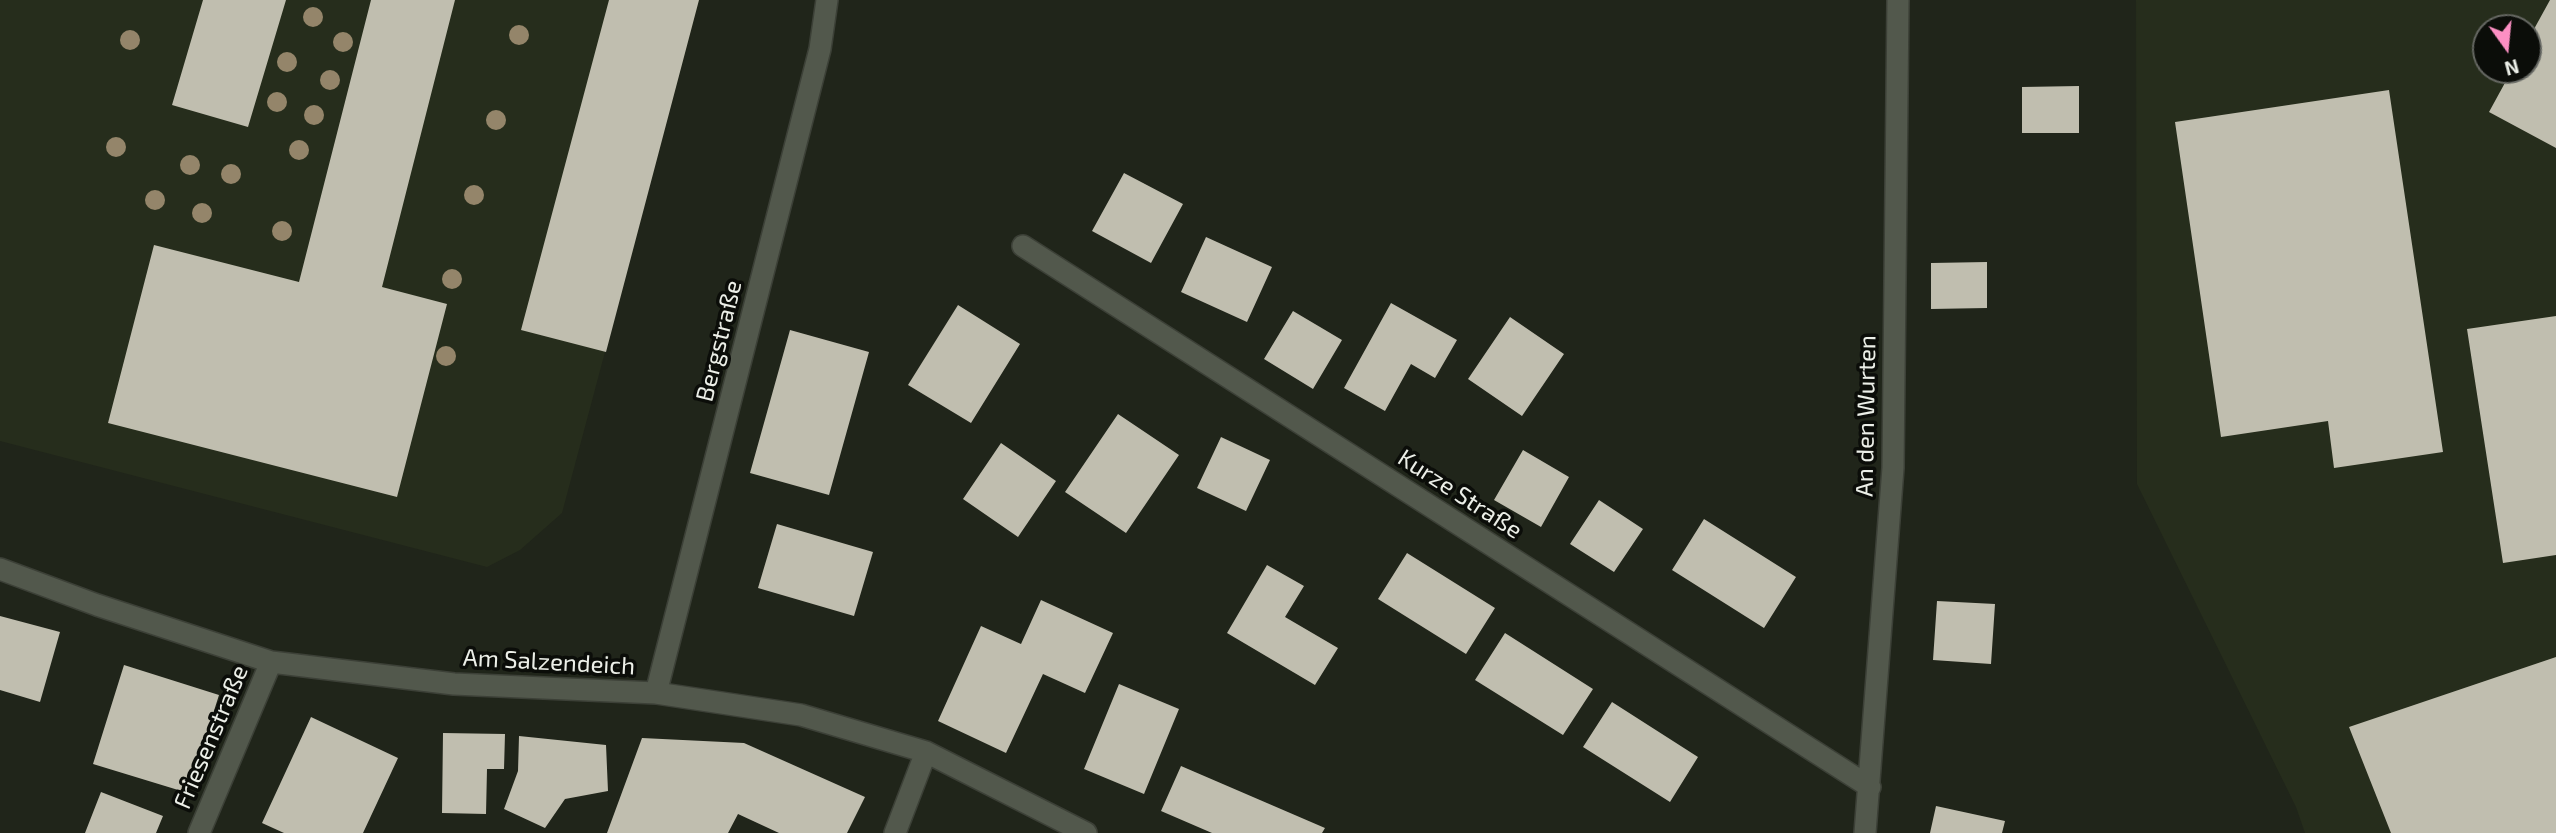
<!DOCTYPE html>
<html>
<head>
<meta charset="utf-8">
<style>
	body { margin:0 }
	#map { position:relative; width:2556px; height:833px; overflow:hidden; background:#20251a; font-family:"Exo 2",sans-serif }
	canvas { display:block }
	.north { position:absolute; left:2472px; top:14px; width:70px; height:70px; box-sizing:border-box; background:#0b0d09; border:2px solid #656762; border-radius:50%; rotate:165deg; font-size:19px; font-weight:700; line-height:28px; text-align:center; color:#ecefe8 }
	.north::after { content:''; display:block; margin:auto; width:24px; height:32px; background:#fc8fc3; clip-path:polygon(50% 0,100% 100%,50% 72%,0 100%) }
</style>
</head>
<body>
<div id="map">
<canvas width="2556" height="833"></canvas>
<div class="north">N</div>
</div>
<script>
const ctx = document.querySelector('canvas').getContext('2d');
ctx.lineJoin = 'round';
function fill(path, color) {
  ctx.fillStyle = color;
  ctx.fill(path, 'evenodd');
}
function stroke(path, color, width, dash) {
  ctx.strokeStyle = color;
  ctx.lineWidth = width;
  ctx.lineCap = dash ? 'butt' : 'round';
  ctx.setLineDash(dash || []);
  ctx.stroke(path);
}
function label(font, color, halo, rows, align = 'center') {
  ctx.font = font + ' "Exo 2",sans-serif';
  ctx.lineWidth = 7;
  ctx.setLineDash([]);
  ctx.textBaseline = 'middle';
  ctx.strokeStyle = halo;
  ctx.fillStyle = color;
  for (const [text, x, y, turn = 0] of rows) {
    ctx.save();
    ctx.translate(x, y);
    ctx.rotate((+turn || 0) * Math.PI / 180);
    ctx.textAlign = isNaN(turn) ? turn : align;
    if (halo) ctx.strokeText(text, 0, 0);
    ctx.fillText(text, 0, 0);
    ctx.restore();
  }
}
fill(new Path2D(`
	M 0,0 L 699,0 L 562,513 L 520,550 L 487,567 L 0,441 Z
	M 2136,0 L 2556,0 L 2556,833 L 2305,833 L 2296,807 L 2137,484 ZM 2486,28 L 2528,28 L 2528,70 L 2486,70 Z`), '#262d1c');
fill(new Path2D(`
	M 203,0 L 286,0 L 248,127 L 172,105 Z
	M 371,0 L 455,0 L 382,287 L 447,304 L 397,497 L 108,423 L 154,245 L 299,282 Z
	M 609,0 L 699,0 L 606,352 L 521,330 Z
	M 2550,0 L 2556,0 L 2556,148 L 2489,112 L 2512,70 L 2528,70 L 2528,40 Z
	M 2079,86 L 2079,133 L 2022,133 L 2022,87 Z
	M 2389,90 L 2443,452 L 2334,468 L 2328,421 L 2221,437 L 2175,122 Z
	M 1124,173 L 1183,204 L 1151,263 L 1092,231 Z
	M 1206,237 L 1272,267 L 1247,322 L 1181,292 Z
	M 1987,262 L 1987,308 L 1931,309 L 1931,263 Z
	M 1391,303 L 1457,340 L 1435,378 L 1411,364 L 1385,411 L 1344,388 Z
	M 958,305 L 1020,344 L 971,423 L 908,385 Z
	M 1293,311 L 1342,340 L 1313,389 L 1264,359 Z
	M 2556,316 L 2556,555 L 2503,563 L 2467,329 Z
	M 1510,317 L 1564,354 L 1522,416 L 1468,379 Z
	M 790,330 L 869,352 L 829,495 L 750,473 Z
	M 1118,414 L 1179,455 L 1126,533 L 1065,492 Z
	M 1221,437 L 1270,460 L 1246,511 L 1197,488 Z
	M 1001,443 L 1056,481 L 1018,537 L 963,499 Z
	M 1523,450 L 1569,477 L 1541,527 L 1494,500 Z
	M 1599,500 L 1643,529 L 1614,572 L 1570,544 Z
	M 1704,519 L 1796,577 L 1764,628 L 1672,570 Z
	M 777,524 L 873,552 L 854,616 L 758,588 Z
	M 1407,553 L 1495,608 L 1466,654 L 1378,599 Z
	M 1267,565 L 1304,586 L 1285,617 L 1338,648 L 1315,685 L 1227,633 Z
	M 1041,600 L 1113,633 L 1085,693 L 1043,674 L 1006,753 L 938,721 L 981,626 L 1021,644 Z
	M 1937,601 L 1995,604 L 1991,664 L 1933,660 Z
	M 0,616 L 60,632 L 40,702 L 0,690 Z
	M 1505,633 L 1593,689 L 1563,735 L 1475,680 Z
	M 2556,657 L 2556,833 L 2391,833 L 2349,727 Z
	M 124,665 L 219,695 L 188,793 L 93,764 Z
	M 1119,684 L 1179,709 L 1144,794 L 1084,769 Z
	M 1612,702 L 1698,757 L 1670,802 L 1583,747 Z
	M 311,717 L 398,758 L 363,833 L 284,833 L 262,823 Z
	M 443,733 L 505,734 L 504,769 L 487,769 L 486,814 L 442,813 Z
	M 519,736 L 606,745 L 608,791 L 565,799 L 545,828 L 504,809 L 518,771 Z
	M 642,738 L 744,743 L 865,797 L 847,833 L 779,833 L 738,814 L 728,833 L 607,833 Z
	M 1181,766 L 1325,828 L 1322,833 L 1212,833 L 1161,811 Z
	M 101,792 L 163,816 L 156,833 L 85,833 Z
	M 1936,806 L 2005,821 L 2002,833 L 1930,833 Z`), '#c0beaf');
const street = new Path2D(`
	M 1023,246 L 1870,787
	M 0,569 L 97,605 L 271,662 L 454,684 L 656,693 L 801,715 L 926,752 L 1086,833
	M 656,693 L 820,49 L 827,0
	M 199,833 L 271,662
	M 895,833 L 926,752
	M 1865,833 L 1893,468 L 1898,0`);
stroke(street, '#3c4037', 24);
stroke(street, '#52584c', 21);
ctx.fillStyle = '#94856a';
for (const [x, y] of [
	[313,17],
	[519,35],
	[130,40],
	[343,42],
	[287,62],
	[330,80],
	[277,102],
	[314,115],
	[496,120],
	[116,147],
	[299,150],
	[190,165],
	[231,174],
	[474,195],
	[155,200],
	[202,213],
	[282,231],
	[452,279],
	[446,356]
]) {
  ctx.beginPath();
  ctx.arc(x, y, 10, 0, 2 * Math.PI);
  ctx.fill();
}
label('24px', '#ecefe8', '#0b0d09', [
	["Bergstraße",719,341,-76],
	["An den Wurten",1866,416,-89],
	["Kurze Straße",1460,494,33],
	["Am Salzendeich",549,662,3],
	["Friesenstraße",211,737,-67]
]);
</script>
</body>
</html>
